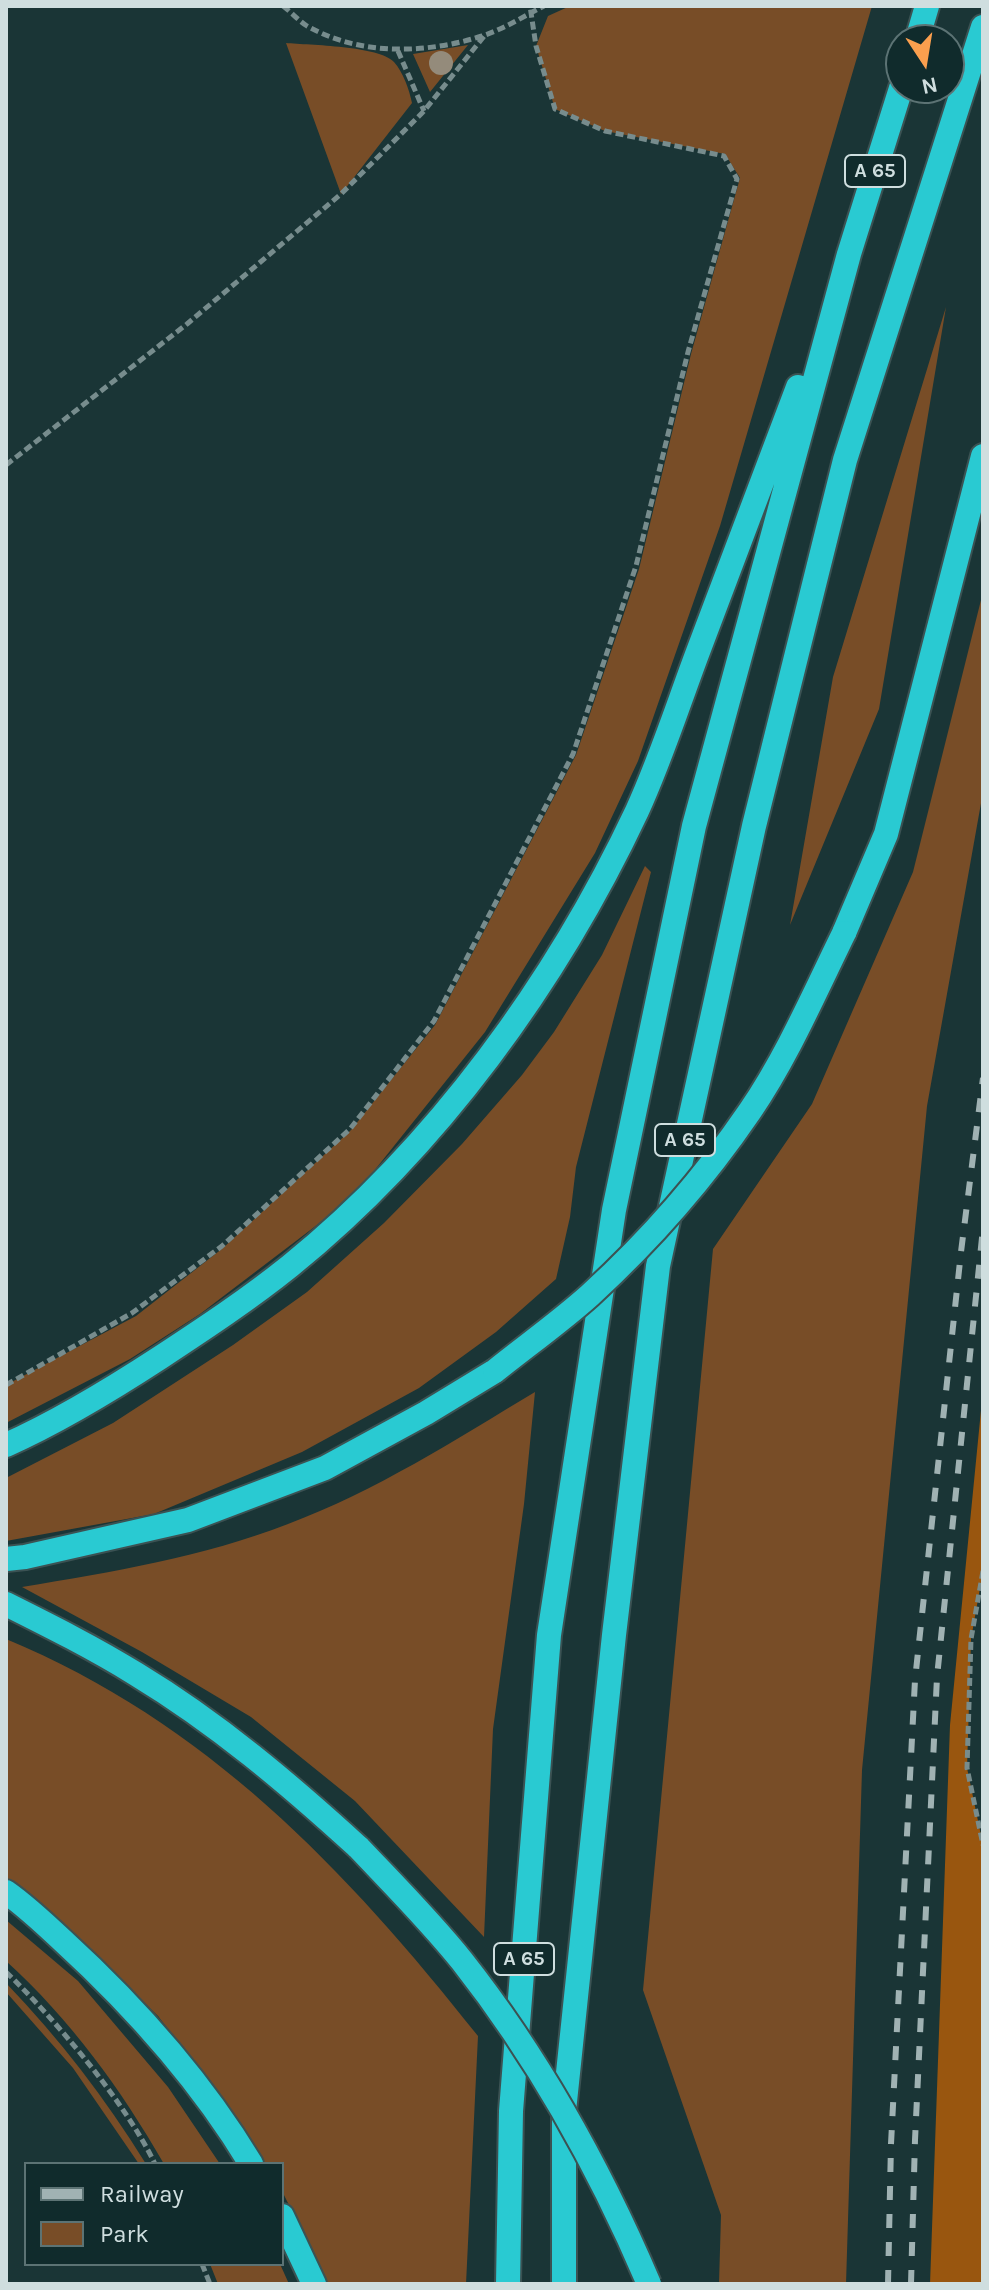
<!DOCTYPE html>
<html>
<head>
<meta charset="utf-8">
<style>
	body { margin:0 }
	#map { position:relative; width:989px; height:2290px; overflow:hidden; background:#1a3536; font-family:Karla,sans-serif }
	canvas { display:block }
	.frame { position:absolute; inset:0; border:8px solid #cfdedf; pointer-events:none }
	.legend { position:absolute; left:24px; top:2162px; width:260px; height:104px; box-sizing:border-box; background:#102b2c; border:2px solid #5c7374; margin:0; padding:10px 14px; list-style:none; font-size:24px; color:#cfdedf }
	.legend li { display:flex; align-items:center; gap:16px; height:40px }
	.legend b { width:40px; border:2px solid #5c7374 }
	.north { position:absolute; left:885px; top:24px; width:80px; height:80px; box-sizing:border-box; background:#102b2c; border:2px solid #5c7374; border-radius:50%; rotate:168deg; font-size:22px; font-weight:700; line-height:32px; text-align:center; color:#cfdedf }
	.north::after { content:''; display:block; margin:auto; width:28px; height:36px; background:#fa9f4e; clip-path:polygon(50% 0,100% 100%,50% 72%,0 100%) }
</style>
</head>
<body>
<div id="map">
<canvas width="989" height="2290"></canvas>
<div class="frame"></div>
<ul class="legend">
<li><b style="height:10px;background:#a0b2b3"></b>Railway</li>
<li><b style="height:22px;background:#784d27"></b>Park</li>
</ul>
<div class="north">N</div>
</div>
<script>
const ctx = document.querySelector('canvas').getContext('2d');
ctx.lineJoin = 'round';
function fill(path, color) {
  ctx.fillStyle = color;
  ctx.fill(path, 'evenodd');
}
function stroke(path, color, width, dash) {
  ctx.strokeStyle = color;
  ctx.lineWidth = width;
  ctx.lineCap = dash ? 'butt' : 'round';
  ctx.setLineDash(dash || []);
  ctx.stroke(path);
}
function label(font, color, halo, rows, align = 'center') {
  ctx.font = font + ' Karla,sans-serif';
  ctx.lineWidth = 6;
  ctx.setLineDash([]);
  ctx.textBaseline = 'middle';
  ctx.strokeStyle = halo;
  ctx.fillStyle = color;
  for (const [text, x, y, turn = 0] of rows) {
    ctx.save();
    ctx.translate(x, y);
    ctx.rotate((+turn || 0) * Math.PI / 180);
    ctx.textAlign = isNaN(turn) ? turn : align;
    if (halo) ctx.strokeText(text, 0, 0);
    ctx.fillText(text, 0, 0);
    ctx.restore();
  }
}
fill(new Path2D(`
	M 570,6 L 872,6 L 720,526 L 638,761 L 595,853 L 485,1032 L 374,1171 L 338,1209 L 200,1314 L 130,1359 L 6,1423 L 6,1385 L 136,1316 L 223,1248 L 351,1130 L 435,1025 L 576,755 L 639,569 L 691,354 L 740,178 L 725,154 L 605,131 L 555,109 L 536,46 L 548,16 Z
	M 286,43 C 309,45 380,46 394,62 C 403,72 409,89 412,103 L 341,194 Z
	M 468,45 L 430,92 L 413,54 Z
	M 946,307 L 879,709 L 790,925 L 833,677 Z
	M 983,592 L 983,792 L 927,1106 L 862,1770 L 846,2284 L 719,2284 L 721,2215 L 643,1990 L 713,1249 L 812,1104 L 913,872 Z
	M 645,866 L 651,872 L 576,1167 L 570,1217 L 556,1279 L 496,1332 L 419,1388 L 302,1452 L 154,1514 L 6,1541 L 6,1478 L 113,1423 L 233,1345 L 307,1292 L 384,1223 L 462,1144 L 522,1075 L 554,1032 L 602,955 Z
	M 535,1392 L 524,1504 L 493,1729 L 484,1937 L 355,1801 L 251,1717 L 142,1652 L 22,1587 C 112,1572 203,1557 288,1524 C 376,1491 455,1440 535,1392 Z
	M 6,1639 C 206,1722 346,1869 478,2036 L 466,2284 L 328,2284 L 282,2191 L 282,2164 L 264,2164 L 221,2099 L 158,2016 L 49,1912 L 6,1880 Z
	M 6,1920 L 78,1981 L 168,2087 L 220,2164 L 164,2164 C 121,2089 70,2019 6,1961 Z
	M 6,1983 C 60,2039 105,2098 146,2164 L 139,2164 L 73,2068 L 6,1992 Z
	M 210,2264 L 280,2264 L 289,2284 L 218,2284 Z`), '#784d27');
fill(new Path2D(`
	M 983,1390 L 983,1571 L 971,1639 L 967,1768 L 983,1845 L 983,2284 L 930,2284 L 950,1725 Z`), '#99560f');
const motorway = new Path2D(`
	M 917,40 L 927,6
	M 844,933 L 886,834 L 983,456
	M 6,1445 C 60,1421 112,1389 161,1357 C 205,1328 249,1299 290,1266 C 437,1147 557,981 637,811 C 660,761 677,708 696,657 C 730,567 764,477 798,387
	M 6,1559 L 25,1557 L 188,1520 L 325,1468 L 426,1413 L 495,1371
	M 6,1604 C 50,1626 94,1648 136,1674 C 217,1723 289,1784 359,1848
	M 6,1892 C 26,1906 44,1923 62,1940 C 133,2005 201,2081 251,2164
	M 282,2216 L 314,2284
	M 508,2284 L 511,2111 L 549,1635 L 614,1210 L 694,826 L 849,254 L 901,88
	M 564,2284 L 564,2111 L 614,1635 L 658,1266 L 754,826 L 845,460 L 983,27`);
stroke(motorway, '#3b5253', 28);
stroke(new Path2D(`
	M 283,6 C 291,12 299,21 307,26 C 360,56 426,54 482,36 C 504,29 524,16 544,6
	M 398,51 L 424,111
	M 6,465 L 187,324 L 341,194 L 424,111 L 485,35
	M 6,1385 L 132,1313 L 222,1246 L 350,1129 L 434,1021 L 573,754 L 636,566 L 688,352 L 737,179 L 724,156 L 605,131 L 555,109 L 536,46 L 530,6
	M 983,1571 L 971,1639 L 967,1768 L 983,1845
	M 6,1972 C 55,2019 126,2103 155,2164
	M 202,2264 L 210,2284`), '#778c8d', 5, [8, 4]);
stroke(motorway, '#29cad2', 24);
stroke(new Path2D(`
	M 888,2284 L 891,2144 L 915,1680 L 961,1252 L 983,1078
	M 911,2284 L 915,2140 L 937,1677 L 983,1228`), '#a0b2b3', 6, [14, 14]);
const motorwayBridge = new Path2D(`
	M 495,1371 C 526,1346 560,1322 590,1295 C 649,1241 705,1177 750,1111 C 787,1057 815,992 844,933
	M 359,1848 C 394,1885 430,1921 462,1961 C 540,2060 600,2169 649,2284`);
stroke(motorwayBridge, '#3b5253', 28, []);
stroke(motorwayBridge, '#29cad2', 24);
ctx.fillStyle = '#948b7b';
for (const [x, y] of [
	[441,63]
]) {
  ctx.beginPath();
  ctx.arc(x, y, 12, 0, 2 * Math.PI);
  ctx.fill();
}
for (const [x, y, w] of [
	[875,171,60],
	[685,1140,60],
	[524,1959,60]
]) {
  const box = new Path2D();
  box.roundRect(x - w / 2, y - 16, w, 32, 6);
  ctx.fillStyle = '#102b2c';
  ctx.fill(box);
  stroke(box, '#cfdedf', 2);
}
label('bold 20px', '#cfdedf', null, [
	["A 65",875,171],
	["A 65",685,1140],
	["A 65",524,1959]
]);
</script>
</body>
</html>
